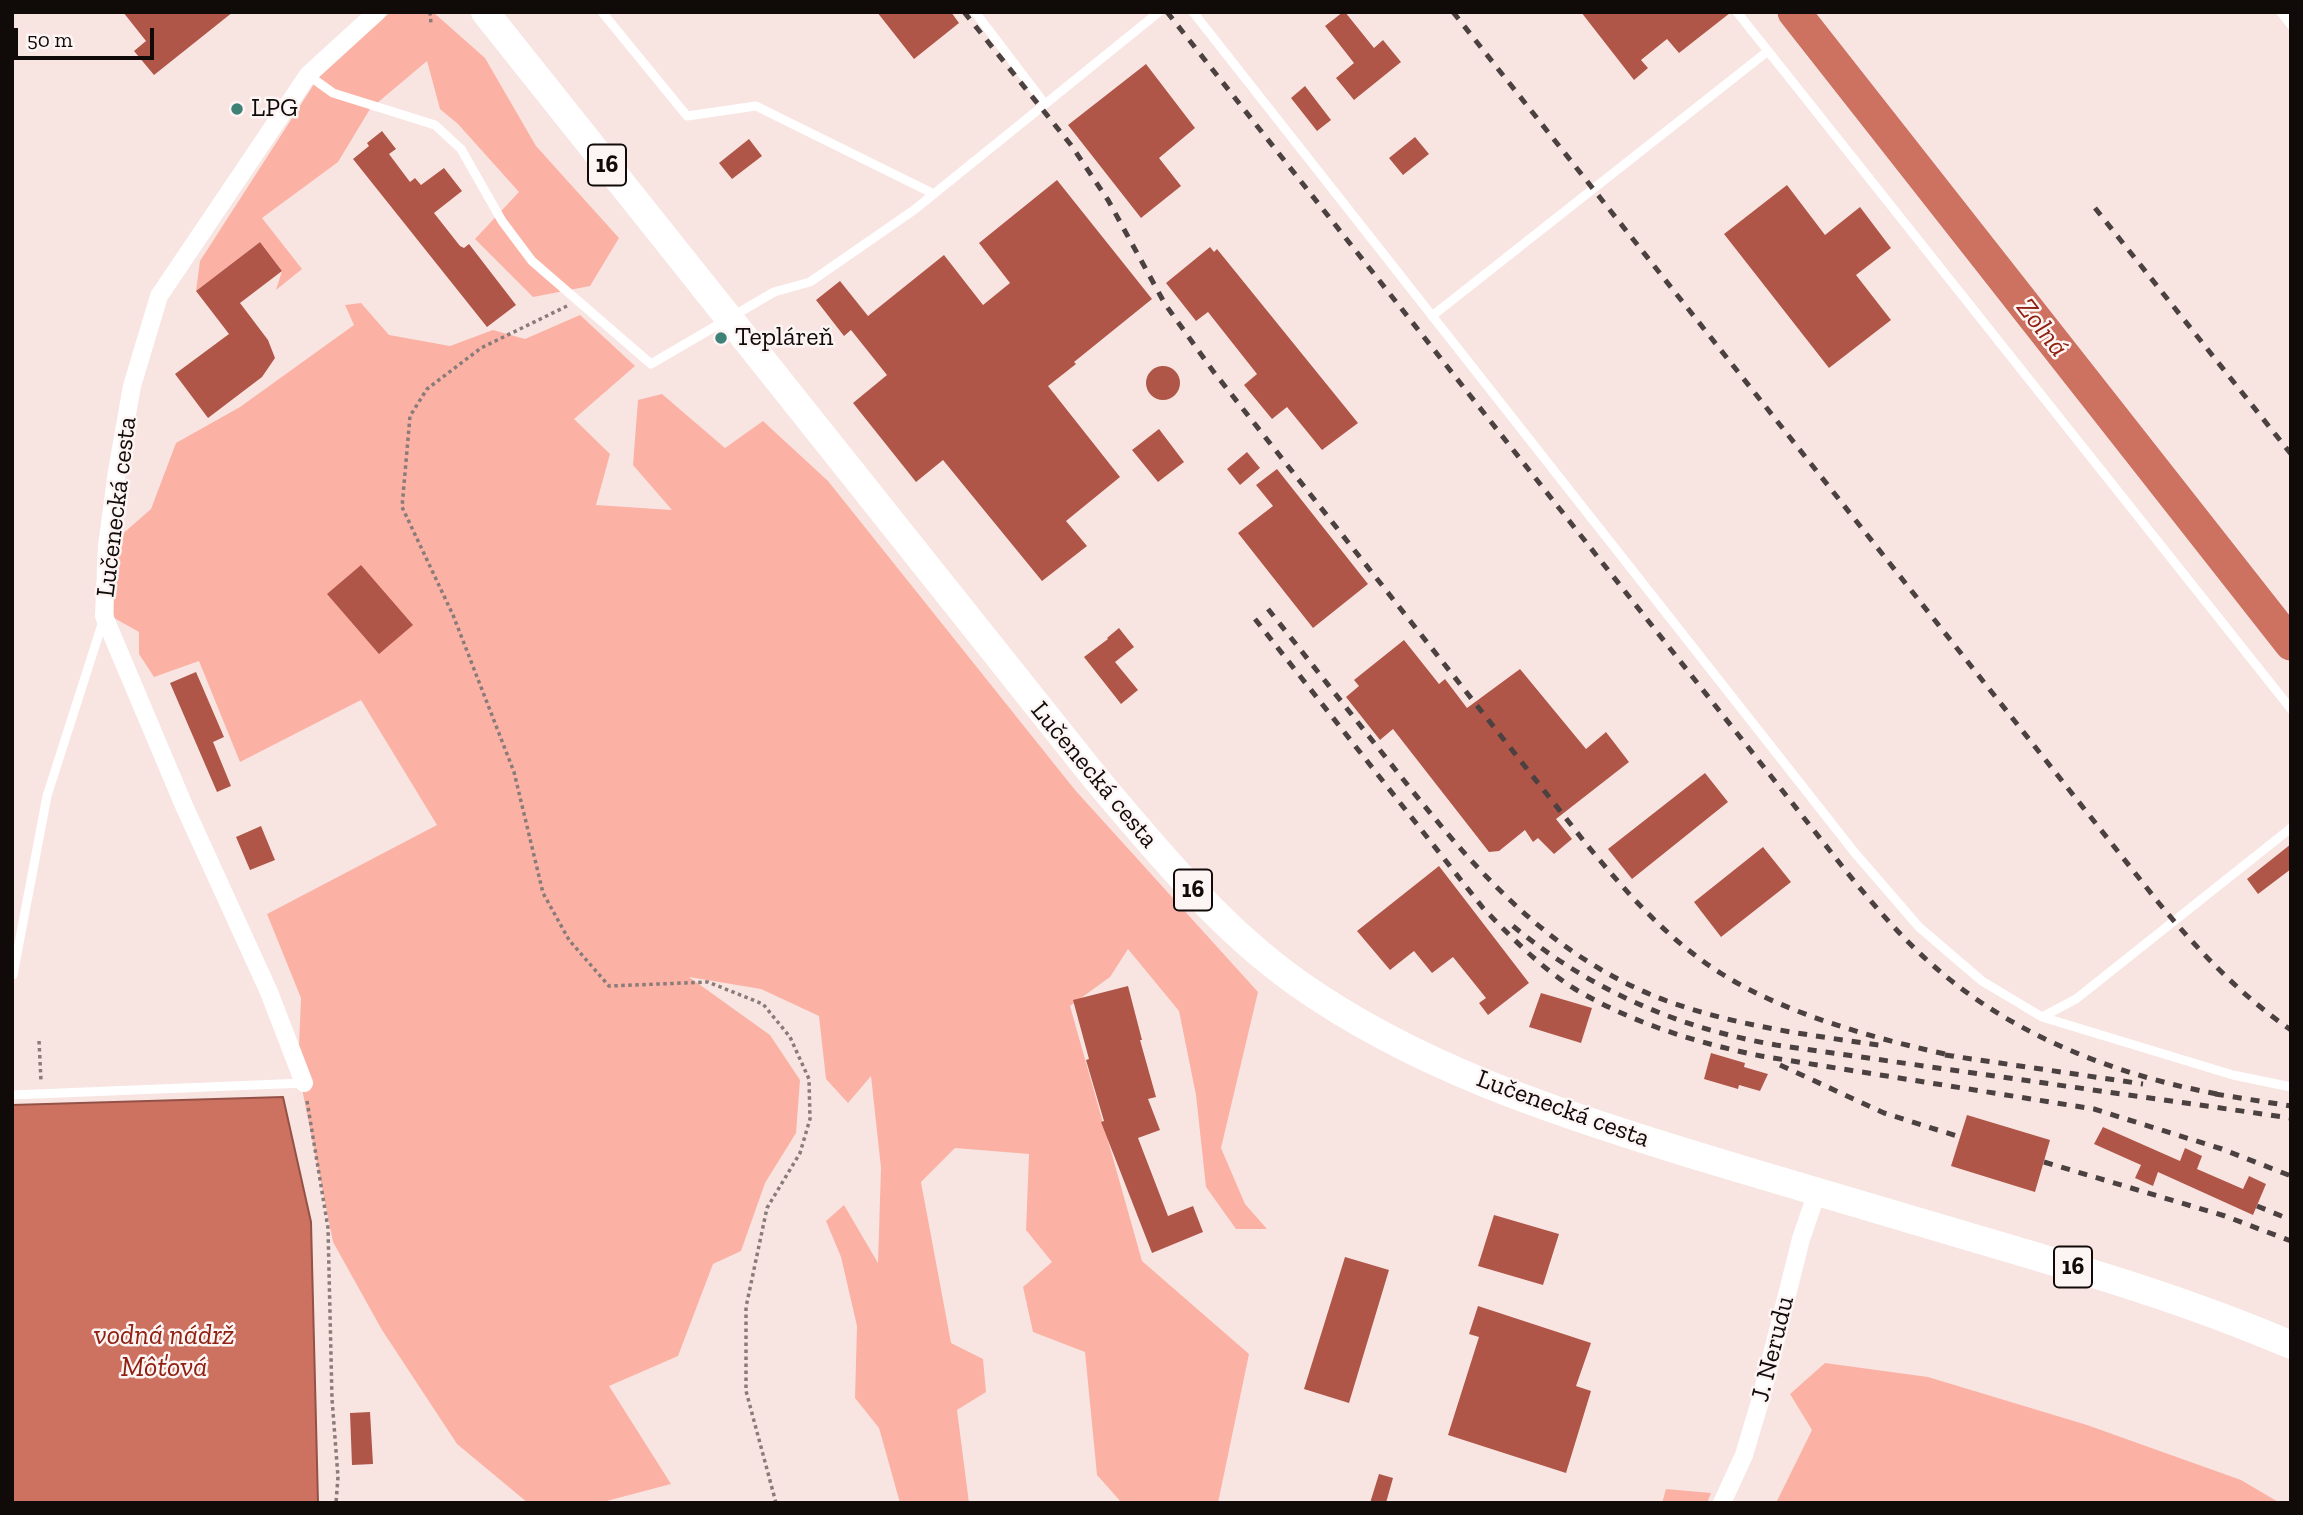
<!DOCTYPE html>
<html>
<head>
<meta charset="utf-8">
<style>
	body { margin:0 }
	#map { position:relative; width:2303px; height:1515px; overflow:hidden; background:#f8e5e2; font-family:"Zilla Slab",serif }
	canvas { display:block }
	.frame { position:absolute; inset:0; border:14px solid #100a09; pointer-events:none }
	.scale { position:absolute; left:14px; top:28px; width:140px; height:32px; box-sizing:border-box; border:4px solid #100a09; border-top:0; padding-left:9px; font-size:21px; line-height:24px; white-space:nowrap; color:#100a09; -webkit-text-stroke:5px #fdf5f4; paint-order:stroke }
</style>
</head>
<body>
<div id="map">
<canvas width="2303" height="1515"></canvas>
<div class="frame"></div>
<div class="scale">50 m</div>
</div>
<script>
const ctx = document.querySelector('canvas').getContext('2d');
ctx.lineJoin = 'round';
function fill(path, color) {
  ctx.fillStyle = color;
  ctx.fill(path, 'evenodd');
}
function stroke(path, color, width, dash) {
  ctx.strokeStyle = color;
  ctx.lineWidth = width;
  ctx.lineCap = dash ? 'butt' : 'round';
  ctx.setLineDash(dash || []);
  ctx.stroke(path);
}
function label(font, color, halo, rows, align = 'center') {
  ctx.font = font + ' "Zilla Slab",serif';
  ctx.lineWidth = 5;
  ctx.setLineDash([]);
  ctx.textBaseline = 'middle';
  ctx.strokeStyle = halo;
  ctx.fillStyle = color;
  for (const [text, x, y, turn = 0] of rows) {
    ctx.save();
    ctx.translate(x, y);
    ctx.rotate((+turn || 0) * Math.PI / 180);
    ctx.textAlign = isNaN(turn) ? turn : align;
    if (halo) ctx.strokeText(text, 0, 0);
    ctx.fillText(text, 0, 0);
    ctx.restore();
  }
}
fill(new Path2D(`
	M 391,12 L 433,12 L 485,58 L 536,146 L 619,238 L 590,286 L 533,297 L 475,239 L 519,192 L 458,124 L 440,109 L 427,61 L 370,109 L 338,162 L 262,218 L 302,269 L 276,290 L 282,271 L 260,242 L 196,291 L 200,261 L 325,67 Z
	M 361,303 L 389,335 L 450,346 L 493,330 L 525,339 L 580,315 L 635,366 L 574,419 L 610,454 L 596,505 L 672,510 L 633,465 L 638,400 L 662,394 L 725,448 L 763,421 L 828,481 L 1075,790 L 1258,992 L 1221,1148 L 1245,1204 L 1267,1229 L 1236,1229 L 1206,1187 L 1196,1095 L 1179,1011 L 1128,949 L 1110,977 L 1070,1006 L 1142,1261 L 1249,1354 L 1218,1503 L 1122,1503 L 1097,1475 L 1085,1352 L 1033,1332 L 1023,1287 L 1052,1262 L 1026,1230 L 1029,1154 L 955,1148 L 921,1182 L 951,1343 L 983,1359 L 986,1392 L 957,1410 L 969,1503 L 900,1503 L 879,1428 L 855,1398 L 857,1326 L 841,1257 L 826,1221 L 844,1205 L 878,1263 L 881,1168 L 871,1076 L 848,1103 L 826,1079 L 819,1016 L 761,989 L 689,977 L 770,1035 L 800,1080 L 796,1133 L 765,1183 L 741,1251 L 713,1264 L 678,1356 L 609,1386 L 671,1484 L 599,1503 L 528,1503 L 457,1444 L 382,1330 L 333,1242 L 298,1069 L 301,998 L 267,914 L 437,825 L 361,700 L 240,762 L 199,661 L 154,677 L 139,654 L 139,632 L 114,618 L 111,544 L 151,509 L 176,443 L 240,407 L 354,325 L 345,305 Z
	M 1825,1363 L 1928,1377 L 2087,1425 L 2241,1480 L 2280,1503 L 1776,1503 L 1812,1430 L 1790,1394 Z
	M 1666,1489 L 1711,1493 L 1707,1503 L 1662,1503 Z`), '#fbb2a5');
const water = new Path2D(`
	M 283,1097 L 311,1222 L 318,1503 L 12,1503 L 12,1105 Z`);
fill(water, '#cd7161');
stroke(water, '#945247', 2);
stroke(new Path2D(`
	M 1794,12 L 2291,644`), '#cd7161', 33);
fill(new Path2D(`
	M 123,12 L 233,12 L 154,75 L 134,51 L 146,41 Z
	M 877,12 L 951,12 L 959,23 L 914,59 Z
	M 1343,12 L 1345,12 L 1374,48 L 1383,40 L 1401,62 L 1354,100 L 1336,78 L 1354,63 L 1325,26 Z
	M 1581,12 L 1730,12 L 1730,13 L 1679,53 L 1667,39 L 1641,60 L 1648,68 L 1634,80 Z
	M 1146,64 L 1195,128 L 1159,158 L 1181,186 L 1141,218 L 1068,125 Z
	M 1305,86 L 1331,120 L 1317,131 L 1291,98 Z
	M 382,131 L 396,149 L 389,154 L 410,182 L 415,178 L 421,185 L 444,168 L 462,191 L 434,213 L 460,246 L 464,248 L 469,244 L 516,305 L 487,327 L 353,159 L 369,146 L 367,143 Z
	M 1415,137 L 1429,154 L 1403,175 L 1389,158 Z
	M 749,139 L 762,156 L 732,179 L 719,163 Z
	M 1057,180 L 1152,299 L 1074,362 L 1076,364 L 1048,386 L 1120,477 L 1066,521 L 1087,546 L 1042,581 L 943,460 L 916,482 L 853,403 L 887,375 L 851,330 L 844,336 L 816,300 L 840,281 L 868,316 L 944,255 L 983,305 L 1010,283 L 979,243 Z
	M 1787,185 L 1825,235 L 1860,207 L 1891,248 L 1856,275 L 1891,320 L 1829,368 L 1724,234 Z
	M 260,242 L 282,271 L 240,303 L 268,340 L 275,358 L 262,377 L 208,418 L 175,374 L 229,334 L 196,291 Z
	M 1210,247 L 1214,252 L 1217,249 L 1358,423 L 1322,450 L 1287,407 L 1272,419 L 1244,385 L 1257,374 L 1208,312 L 1196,321 L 1166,283 Z
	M1146 383a17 17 0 1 1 34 0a17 17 0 1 1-34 0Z
	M 1159,429 L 1184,462 L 1158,482 L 1132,450 Z
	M 1247,452 L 1260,468 L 1240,485 L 1227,469 Z
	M 1277,469 L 1368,584 L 1313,628 L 1238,533 L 1273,506 L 1256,485 Z
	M 361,565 L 413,625 L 379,654 L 327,594 Z
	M 1119,628 L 1134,647 L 1115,662 L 1138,690 L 1121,704 L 1084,657 L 1108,639 L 1107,638 Z
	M 1404,640 L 1439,684 L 1445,679 L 1467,708 L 1520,669 L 1586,749 L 1606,732 L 1629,762 L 1556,819 L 1572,839 L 1554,854 L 1538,838 L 1533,842 L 1525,830 L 1499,851 L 1489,852 L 1393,729 L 1380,740 L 1346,697 L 1359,686 L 1354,680 Z
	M 196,672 L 224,737 L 213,742 L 231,786 L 217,792 L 170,683 Z
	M 1705,773 L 1728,802 L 1632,879 L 1608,849 Z
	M 261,826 L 275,860 L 250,870 L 236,837 Z
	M 2291,844 L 2291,869 L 2258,894 L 2247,879 Z
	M 1763,847 L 1791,882 L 1721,937 L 1694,902 Z
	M 1439,866 L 1529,983 L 1488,1015 L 1479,1003 L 1486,998 L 1453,957 L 1432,973 L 1414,951 L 1390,970 L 1357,931 Z
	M 1128,986 L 1142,1040 L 1140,1040 L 1156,1097 L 1148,1099 L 1160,1130 L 1138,1138 L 1168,1216 L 1193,1206 L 1203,1232 L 1152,1253 L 1101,1122 L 1104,1121 L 1086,1060 L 1089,1059 L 1073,1000 Z
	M 1541,993 L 1592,1008 L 1581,1043 L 1529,1027 Z
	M 1711,1053 L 1745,1063 L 1744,1067 L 1768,1074 L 1760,1091 L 1739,1085 L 1738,1089 L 1704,1079 Z
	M 1967,1115 L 2050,1140 L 2035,1192 L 1951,1166 Z
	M 2103,1127 L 2180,1161 L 2185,1148 L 2202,1156 L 2197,1169 L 2243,1189 L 2249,1176 L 2266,1184 L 2253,1215 L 2158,1172 L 2153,1186 L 2135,1178 L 2141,1165 L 2094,1144 Z
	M 1494,1215 L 1559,1234 L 1543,1285 L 1478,1266 Z
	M 1345,1257 L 1389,1270 L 1349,1403 L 1304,1389 Z
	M 1478,1306 L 1591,1343 L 1576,1386 L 1591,1391 L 1566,1473 L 1448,1435 L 1479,1337 L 1469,1334 Z
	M 370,1412 L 373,1464 L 352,1465 L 350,1413 Z
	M 1379,1474 L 1393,1478 L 1386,1503 L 1370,1503 Z`), '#b05648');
stroke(new Path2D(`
	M 430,12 L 431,24
	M 567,306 L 481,348 L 427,389 L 410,416 L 402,507 L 453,615 L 514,772 L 543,893 L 569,940 L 609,986 L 708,982 L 763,1004 L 790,1037 L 809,1079 L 810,1119 L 800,1153 L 767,1208 L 746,1307 L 746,1391 L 776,1503
	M 39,1041 L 41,1081
	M 307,1101 L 328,1228 L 332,1399 L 338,1477 L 336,1503`), '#887b79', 3.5, [3.5, 3.5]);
stroke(new Path2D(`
	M 602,12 L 687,116 L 756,106 L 934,194
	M 975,12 L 1045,104
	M 1193,12 L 1855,853 L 1919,927 L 1982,981 L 2042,1017 L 2076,999 L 2291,828
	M 1737,12 L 2291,709
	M 2281,12 L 2291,25
	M 308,75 L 333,93 L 435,125 L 461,149 L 502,221 L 532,261 L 651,364 L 774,292 L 810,282 L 914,210 L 1159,12
	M 1432,316 L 1768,51
	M 13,975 L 47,796 L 104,618
	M 2042,1017 L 2233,1075 L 2291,1087
	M 12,1095 L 304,1083`), '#fff', 9);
stroke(new Path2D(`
	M 304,1083 L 269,992 L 185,808 L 104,616 L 107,546 L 117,471 L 132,386 L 159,296 L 308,75 L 377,12
	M 1722,1503 L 1744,1455 L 1761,1398 L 1801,1239 L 1817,1192`), '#fff', 18);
stroke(new Path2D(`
	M 485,12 L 1097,780 C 1158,852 1219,927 1296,982 C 1414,1066 1554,1112 1691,1154 C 1786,1183 1881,1211 1977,1239 C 2083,1270 2189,1301 2291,1345`), '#fff', 28);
stroke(new Path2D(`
	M 964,12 L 1071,145 L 1108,200 L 1165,304 L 1213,371 L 1587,845 C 1627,893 1669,941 1722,974 C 1787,1015 1880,1040 1954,1056
	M 1167,12 L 1842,866 C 1871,902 1901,938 1936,968 C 2015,1037 2121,1077 2223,1095
	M 1453,12 L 2158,902 C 2197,949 2240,995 2291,1030
	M 2095,208 L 2291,454
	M 1268,609 C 1308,659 1347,709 1387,759 C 1466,859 1543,955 1667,1001 C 1736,1026 1808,1035 1879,1045
	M 1255,619 L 1483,908 C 1511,937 1541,968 1575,989 C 1632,1023 1697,1043 1761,1056 L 2094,1109 L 2222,1149 L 2291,1176
	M 1513,926 C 1590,990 1678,1028 1776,1045 L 2291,1118
	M 1945,1055 L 2143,1084
	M 1780,1065 L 1884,1113 L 1960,1137
	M 2215,1094 L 2291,1106
	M 2044,1162 L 2225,1216 L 2291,1241
	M 2257,1206 L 2291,1220`), '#4b4140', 5, [9, 9]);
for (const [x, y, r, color] of [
	[237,109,7,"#3e8277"],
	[721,338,7,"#3e8277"]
]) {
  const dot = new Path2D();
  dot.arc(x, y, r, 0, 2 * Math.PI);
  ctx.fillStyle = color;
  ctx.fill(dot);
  stroke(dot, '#fdf5f4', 2.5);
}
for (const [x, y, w] of [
	[607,165,38],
	[1193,890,38],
	[2073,1267,38]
]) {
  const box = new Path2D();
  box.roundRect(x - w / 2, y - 20.5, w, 41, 5);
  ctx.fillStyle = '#fdf5f4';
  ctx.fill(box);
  stroke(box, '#100a09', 2);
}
label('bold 24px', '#100a09', null, [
	["16",607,165],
	["16",1193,890],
	["16",2073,1267]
]);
label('26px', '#100a09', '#fdf5f4', [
	["LPG",251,109],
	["Tepláreň",735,338]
], 'left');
label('26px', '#100a09', '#fdf5f4', [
	["Lučenecká cesta",117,507,-83],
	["Lučenecká cesta",1094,775,50],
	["Lučenecká cesta",1563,1109,20],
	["J. Nerudu",1773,1349,-76]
]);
label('italic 28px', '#902012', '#fdf5f4', [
	["Zolná",2042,328,52],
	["vodná nádrž",164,1336],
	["Môťová",164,1368]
]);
</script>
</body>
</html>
